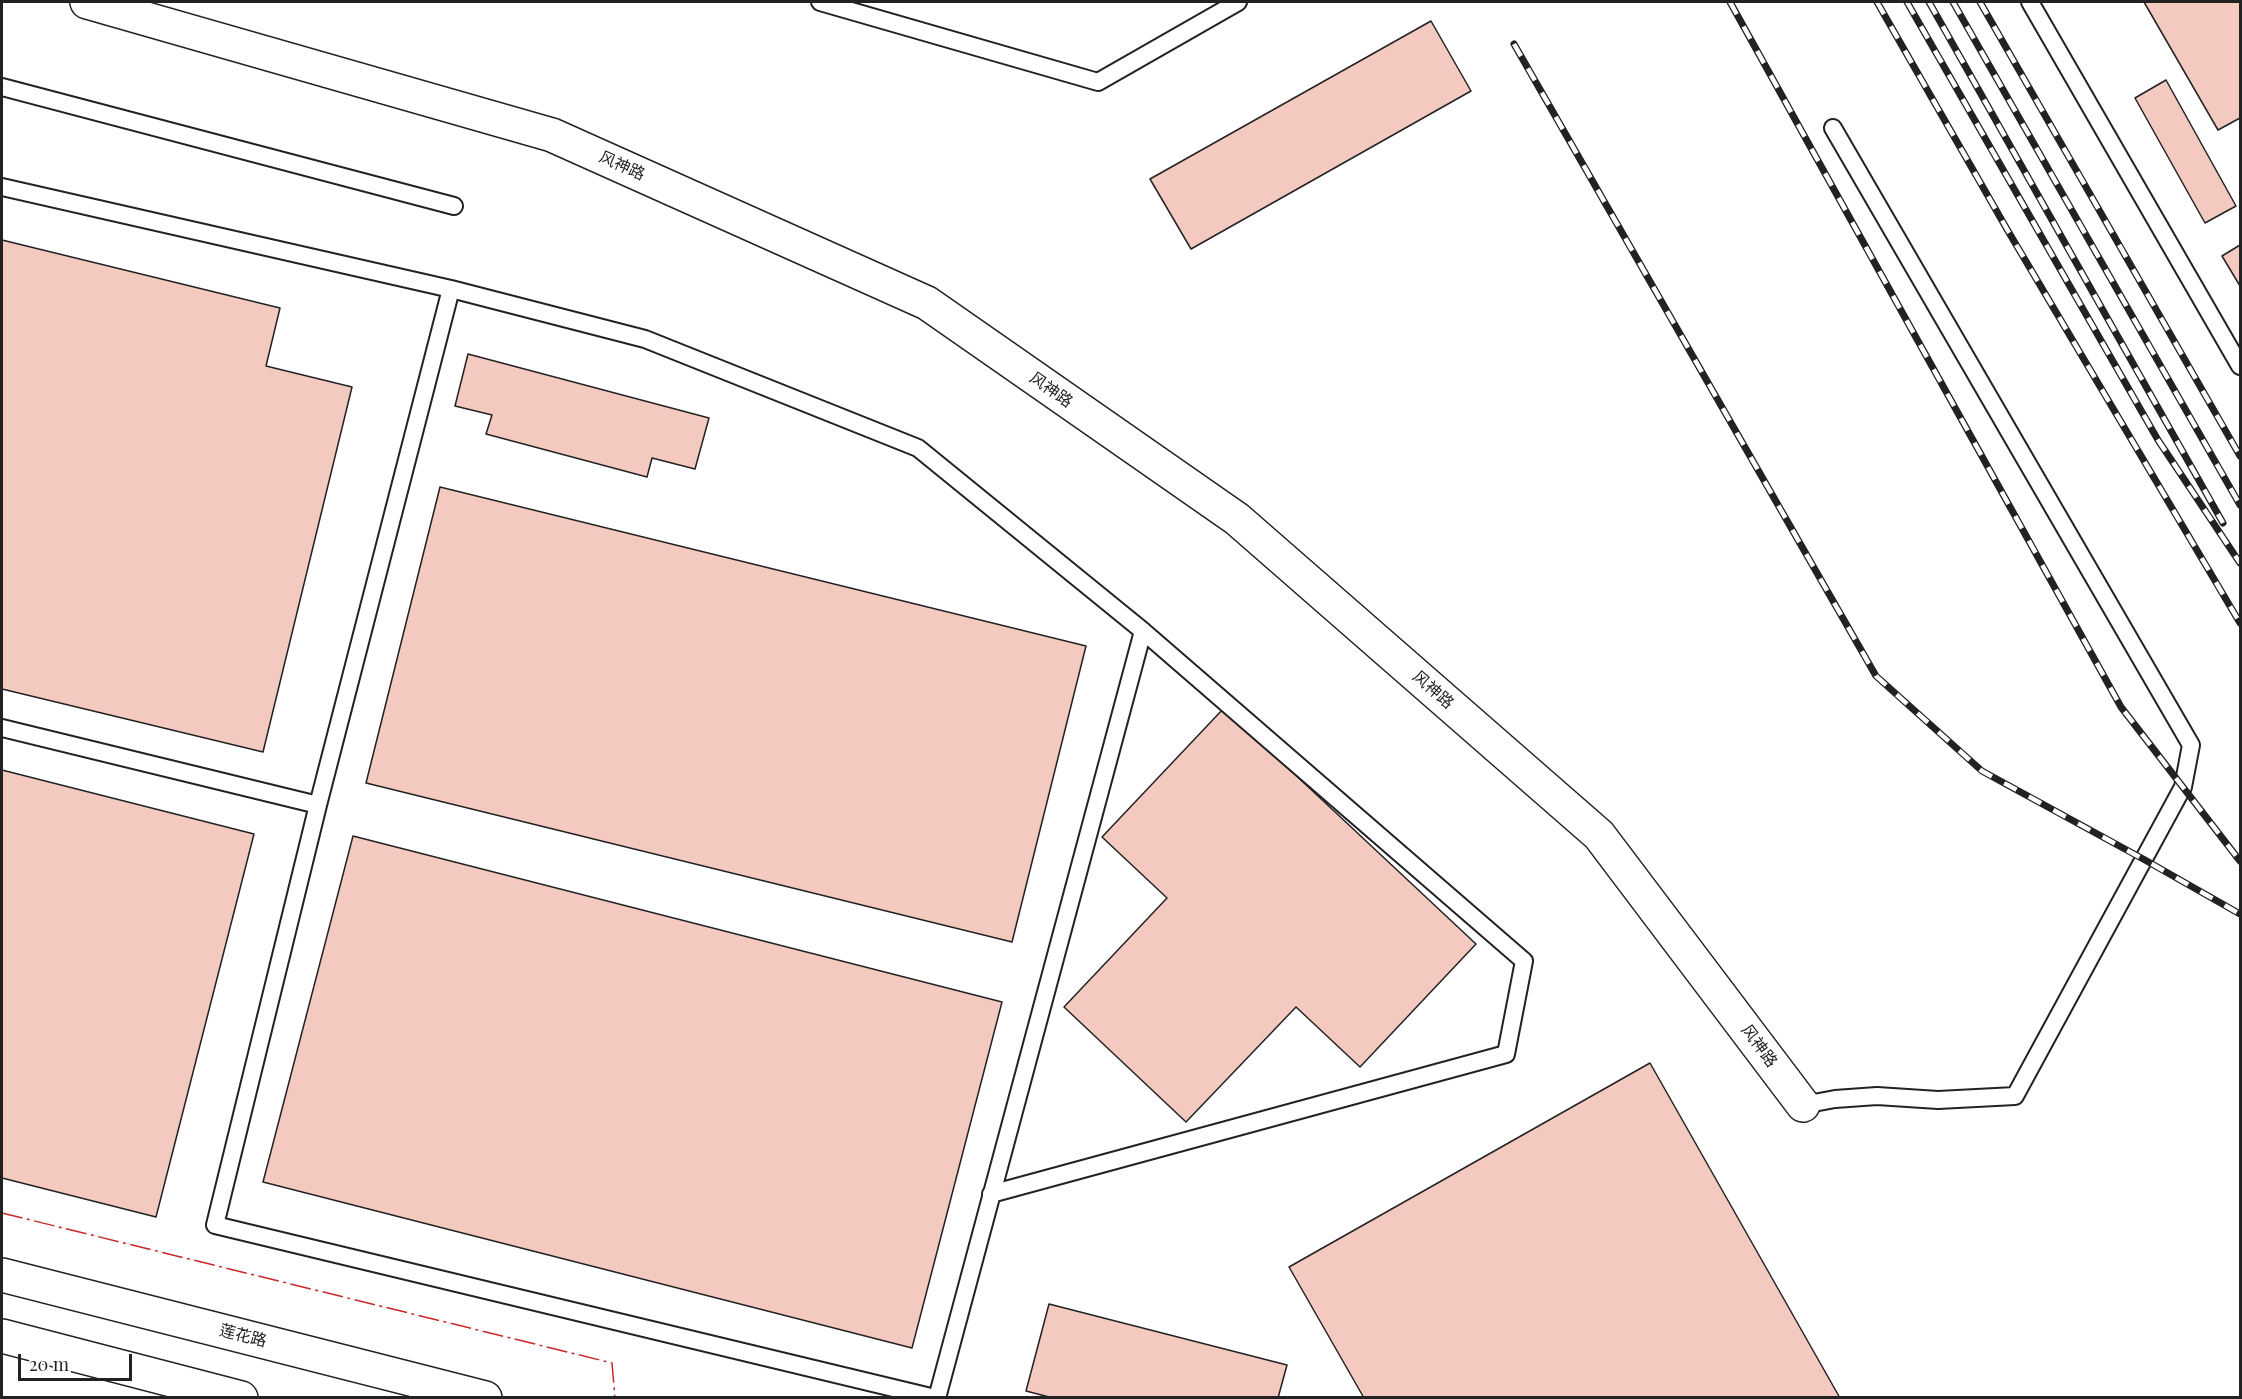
<!DOCTYPE html>
<html>
<head>
<meta charset="utf-8">
<style>
	body { margin:0 }
	#map { position:relative; width:2242px; height:1399px; overflow:hidden; background:#fff; font-family:"Playfair Display",serif }
	canvas { display:block }
	.frame { position:absolute; inset:0; border:3px solid #222; pointer-events:none }
	.scale { position:absolute; left:18px; top:1354px; width:114px; height:27px; box-sizing:border-box; border:3px solid #222; border-top:0; padding-left:8px; font-size:18px; line-height:21px; white-space:nowrap; color:#222; -webkit-text-stroke:4px #fff; paint-order:stroke }
</style>
</head>
<body>
<div id="map">
<canvas width="2242" height="1399"></canvas>
<div class="frame"></div>
<div class="scale">20 m</div>
</div>
<script>
const ctx = document.querySelector('canvas').getContext('2d');
ctx.lineJoin = 'round';
function fill(path, color) {
  ctx.fillStyle = color;
  ctx.fill(path, 'evenodd');
}
function stroke(path, color, width, dash) {
  ctx.strokeStyle = color;
  ctx.lineWidth = width;
  ctx.lineCap = dash ? 'butt' : 'round';
  ctx.setLineDash(dash || []);
  ctx.stroke(path);
}
function label(font, color, halo, rows, align = 'center') {
  ctx.font = font + ' "Playfair Display","Noto Sans SC",serif';
  ctx.lineWidth = 4.5;
  ctx.setLineDash([]);
  ctx.textBaseline = 'middle';
  ctx.strokeStyle = halo;
  ctx.fillStyle = color;
  for (const [text, x, y, turn = 0] of rows) {
    ctx.save();
    ctx.translate(x, y);
    ctx.rotate((+turn || 0) * Math.PI / 180);
    ctx.textAlign = isNaN(turn) ? turn : align;
    if (halo) ctx.strokeText(text, 0, 0);
    ctx.fillText(text, 0, 0);
    ctx.restore();
  }
}
const building = new Path2D(`
	M 2144,2 L 2240,2 L 2240,118 L 2218,130 Z
	M 1431,21 L 1471,91 L 1191,249 L 1150,179 Z
	M 2166,80 L 2236,206 L 2205,223 L 2135,98 Z
	M 2,240 L 280,308 L 266,366 L 352,387 L 263,752 L 2,689 Z
	M 2240,245 L 2240,286 L 2222,256 Z
	M 468,354 L 709,418 L 695,469 L 652,458 L 647,477 L 486,434 L 492,415 L 455,406 Z
	M 440,487 L 1086,646 L 1012,942 L 366,783 Z
	M 1224,708 L 1476,944 L 1360,1067 L 1296,1007 L 1186,1122 L 1064,1007 L 1167,898 L 1102,837 Z
	M 2,770 L 254,834 L 156,1217 L 2,1178 Z
	M 353,836 L 1002,1002 L 912,1348 L 263,1182 Z
	M 1650,1063 L 1840,1398 L 1364,1398 L 1289,1267 Z
	M 1049,1304 L 1287,1365 L 1278,1398 L 1053,1398 L 1026,1391 Z`);
fill(building, '#f3c9c0');
stroke(building, '#222', 1.5);
const lane = new Path2D(`
	M 820,2 L 1098,82 L 1238,2
	M 2030,2 L 2240,366
	M 2,87 L 454,206
	M 2,187 L 451,289
	M 2,728 L 318,805
	M 1803,1105 L 1835,1099 L 1877,1096 L 1938,1100 L 2015,1096 L 2183,787 L 2191,745 L 1833,128
	M 991,1194 L 1506,1054 L 1524,961 L 1143,631
	M 935,1398 L 215,1225 L 318,805 L 451,289 L 645,339 L 918,448 L 1143,631 L 937,1398`);
const street = new Path2D(`
	M 87,2 L 552,135 L 927,303 L 1237,519 L 1599,835 L 1803,1105`);
const secondary = new Path2D(`
	M 2,1275 L 485,1398
	M 2,1336 L 241,1398`);
stroke(lane, '#222', 20);
stroke(street, '#222', 36);
stroke(secondary, '#222', 36);
stroke(lane, '#fff', 16);
stroke(street, '#fff', 33);
stroke(secondary, '#fff', 33);
const rail = new Path2D(`
	M 1730,2 L 2121,707 L 2240,861
	M 1877,2 L 2008,231 L 2240,623
	M 1907,2 L 2158,440 L 2240,563
	M 1929,2 L 2223,523
	M 1953,2 L 2240,505
	M 1980,2 L 2240,456
	M 1514,44 L 1876,676 L 1982,771 L 2145,860 L 2240,914`);
stroke(rail, '#222', 7);
stroke(rail, '#fff', 4.5, [14]);
stroke(new Path2D(`
	M 2,1213 L 612,1363 L 615,1398`), '#c62828', 1.5, [21, 4.5, 3, 4.5]);
label('16px', '#222', '#fff', [
	["风神路",622,166,24],
	["风神路",1051,390,35],
	["风神路",1433,690,41],
	["风神路",1759,1046,53],
	["莲花路",243,1336,14]
]);
</script>
</body>
</html>
